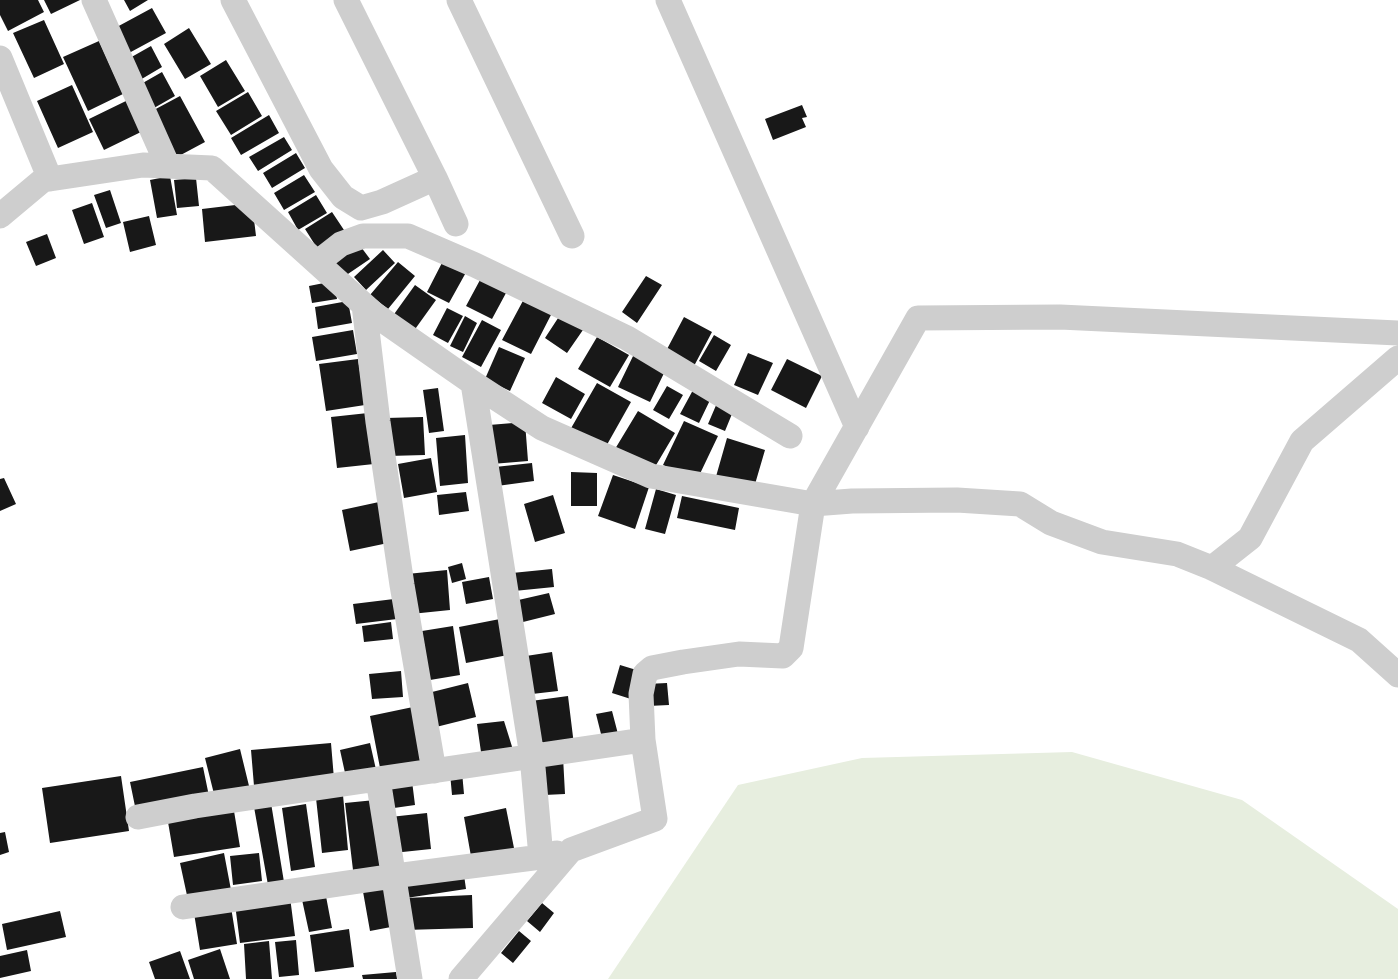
<!DOCTYPE html>
<html>
<head>
<meta charset="utf-8">
<style>
	body { margin:0 }
	canvas { display:block; background:#fff }
</style>
</head>
<body>
<canvas width="1398" height="979"></canvas>
<script>
const ctx = document.querySelector('canvas').getContext('2d');
ctx.lineJoin = 'round';
function fill(path, color) {
  ctx.fillStyle = color;
  ctx.fill(path, 'evenodd');
}
function stroke(path, color, width, dash) {
  ctx.strokeStyle = color;
  ctx.lineWidth = width;
  ctx.lineCap = dash ? 'butt' : 'round';
  ctx.setLineDash(dash || []);
  ctx.stroke(path);
}
fill(new Path2D(`
	M 1072,752 L 1242,800 L 1398,909 L 1398,979 L 608,979 L 738,785 L 862,758 Z`), '#e7eedf');
fill(new Path2D(`
	M 0,0 L 38,0 L 44,12 L 8,31 L 0,15 Z
	M 44,0 L 80,0 L 51,14 Z
	M 124,0 L 148,0 L 130,11 Z
	M 152,8 L 166,33 L 129,53 L 115,28 Z
	M 44,20 L 64,64 L 34,78 L 13,33 Z
	M 189,28 L 211,64 L 185,79 L 164,44 Z
	M 99,41 L 123,94 L 88,111 L 63,57 Z
	M 151,46 L 162,67 L 140,80 L 128,59 Z
	M 226,60 L 245,91 L 218,107 L 200,76 Z
	M 162,72 L 175,96 L 154,108 L 141,84 Z
	M 72,85 L 93,132 L 58,148 L 37,101 Z
	M 248,92 L 262,116 L 231,135 L 216,111 Z
	M 180,96 L 205,142 L 177,157 L 152,111 Z
	M 128,100 L 143,131 L 104,150 L 89,119 Z
	M 802,105 L 807,117 L 802,118 L 806,127 L 773,140 L 765,119 Z
	M 269,115 L 279,133 L 241,155 L 231,138 Z
	M 284,137 L 292,150 L 258,171 L 249,157 Z
	M 296,153 L 305,168 L 272,188 L 263,173 Z
	M 304,175 L 315,192 L 284,210 L 274,193 Z
	M 170,176 L 177,215 L 157,218 L 150,180 Z
	M 196,178 L 199,206 L 177,208 L 174,180 Z
	M 110,190 L 121,223 L 106,228 L 94,195 Z
	M 316,195 L 327,213 L 298,230 L 288,212 Z
	M 92,203 L 104,237 L 84,244 L 72,210 Z
	M 252,203 L 256,236 L 205,242 L 202,209 Z
	M 332,212 L 344,230 L 317,248 L 305,229 Z
	M 149,216 L 156,245 L 130,252 L 123,222 Z
	M 47,234 L 56,258 L 36,266 L 26,242 Z
	M 358,243 L 370,259 L 342,278 L 330,263 Z
	M 383,250 L 395,263 L 366,290 L 354,277 Z
	M 446,255 L 469,267 L 449,303 L 427,292 Z
	M 398,262 L 415,276 L 388,309 L 370,295 Z
	M 646,276 L 662,285 L 637,323 L 622,312 Z
	M 480,280 L 506,293 L 492,319 L 466,306 Z
	M 334,281 L 337,299 L 312,303 L 309,286 Z
	M 415,285 L 436,300 L 413,332 L 392,317 Z
	M 525,297 L 553,311 L 531,354 L 502,340 Z
	M 348,301 L 352,323 L 318,329 L 315,307 Z
	M 447,308 L 463,316 L 448,343 L 433,335 Z
	M 562,312 L 585,327 L 567,353 L 545,338 Z
	M 465,316 L 477,323 L 463,352 L 450,346 Z
	M 684,317 L 712,332 L 694,366 L 666,351 Z
	M 482,320 L 501,330 L 481,367 L 462,357 Z
	M 353,330 L 357,354 L 316,361 L 312,337 Z
	M 714,335 L 731,345 L 716,371 L 699,361 Z
	M 597,337 L 629,355 L 610,387 L 578,369 Z
	M 499,347 L 525,358 L 510,391 L 485,379 Z
	M 635,352 L 667,367 L 650,402 L 618,387 Z
	M 748,353 L 773,363 L 758,395 L 734,385 Z
	M 358,359 L 365,405 L 326,411 L 319,364 Z
	M 787,359 L 822,376 L 806,408 L 771,390 Z
	M 556,377 L 585,394 L 571,419 L 542,403 Z
	M 597,383 L 631,402 L 604,450 L 570,430 Z
	M 667,386 L 683,395 L 669,419 L 653,410 Z
	M 438,388 L 444,431 L 429,433 L 423,390 Z
	M 693,390 L 711,398 L 699,423 L 680,414 Z
	M 717,403 L 734,409 L 725,431 L 708,424 Z
	M 638,411 L 675,433 L 652,472 L 615,449 Z
	M 368,413 L 374,464 L 337,468 L 331,417 Z
	M 423,417 L 425,455 L 388,456 L 386,418 Z
	M 684,421 L 718,436 L 697,480 L 663,465 Z
	M 525,422 L 528,461 L 492,464 L 489,425 Z
	M 465,435 L 468,483 L 440,486 L 436,438 Z
	M 727,438 L 765,450 L 753,491 L 715,480 Z
	M 431,458 L 437,492 L 404,498 L 398,464 Z
	M 532,463 L 534,481 L 497,486 L 495,467 Z
	M 571,472 L 597,473 L 597,506 L 571,506 Z
	M 613,475 L 649,487 L 635,529 L 598,516 Z
	M 4,478 L 16,504 L 0,511 L 0,479 Z
	M 656,489 L 676,495 L 665,534 L 645,529 Z
	M 466,492 L 469,511 L 439,515 L 437,495 Z
	M 553,495 L 565,533 L 535,542 L 524,504 Z
	M 682,496 L 739,508 L 735,530 L 677,518 Z
	M 379,502 L 388,543 L 350,551 L 342,510 Z
	M 462,563 L 466,579 L 452,583 L 448,567 Z
	M 552,569 L 554,587 L 514,591 L 512,573 Z
	M 447,570 L 450,610 L 411,614 L 407,574 Z
	M 489,577 L 493,599 L 466,604 L 462,582 Z
	M 549,593 L 555,614 L 519,623 L 514,601 Z
	M 394,599 L 397,619 L 356,624 L 353,604 Z
	M 500,619 L 508,655 L 466,663 L 459,627 Z
	M 391,622 L 393,639 L 364,642 L 362,626 Z
	M 453,626 L 460,675 L 430,680 L 422,631 Z
	M 552,652 L 558,691 L 532,694 L 526,656 Z
	M 620,665 L 643,672 L 634,700 L 612,693 Z
	M 401,671 L 403,697 L 372,699 L 369,674 Z
	M 468,683 L 476,717 L 432,728 L 424,694 Z
	M 667,683 L 669,705 L 648,706 L 647,684 Z
	M 568,696 L 574,745 L 538,749 L 531,701 Z
	M 413,707 L 424,764 L 381,773 L 370,716 Z
	M 612,711 L 618,734 L 602,738 L 596,714 Z
	M 504,721 L 514,753 L 482,759 L 477,724 Z
	M 331,743 L 334,779 L 254,786 L 251,750 Z
	M 370,743 L 377,774 L 347,782 L 340,750 Z
	M 240,749 L 250,790 L 215,798 L 205,758 Z
	M 563,757 L 565,794 L 544,795 L 541,758 Z
	M 203,767 L 210,801 L 137,816 L 130,782 Z
	M 462,772 L 464,794 L 452,795 L 450,773 Z
	M 121,776 L 129,831 L 50,843 L 42,788 Z
	M 412,781 L 415,805 L 387,809 L 384,785 Z
	M 343,795 L 348,850 L 322,853 L 316,798 Z
	M 375,800 L 382,867 L 353,870 L 345,803 Z
	M 271,803 L 284,882 L 268,885 L 254,807 Z
	M 306,804 L 315,867 L 291,871 L 282,808 Z
	M 506,808 L 515,853 L 472,862 L 464,817 Z
	M 234,811 L 240,847 L 174,857 L 168,822 Z
	M 427,813 L 431,849 L 393,853 L 390,817 Z
	M 5,832 L 9,852 L 0,855 L 0,833 Z
	M 224,853 L 231,890 L 188,900 L 180,863 Z
	M 259,853 L 262,881 L 233,885 L 230,856 Z
	M 463,868 L 466,889 L 406,898 L 472,895 L 473,928 L 405,930 L 401,877 Z
	M 383,882 L 391,927 L 370,931 L 362,886 Z
	M 325,891 L 332,928 L 309,932 L 301,895 Z
	M 290,897 L 295,936 L 240,943 L 235,904 Z
	M 230,901 L 237,944 L 200,950 L 193,907 Z
	M 542,903 L 554,913 L 540,932 L 527,921 Z
	M 60,911 L 66,937 L 7,950 L 2,924 Z
	M 349,929 L 354,967 L 315,972 L 310,935 Z
	M 519,931 L 531,941 L 513,963 L 501,953 Z
	M 296,940 L 299,975 L 279,977 L 275,942 Z
	M 269,941 L 272,979 L 246,979 L 244,944 Z
	M 220,949 L 230,979 L 194,979 L 188,960 Z
	M 27,950 L 31,971 L 0,978 L 0,956 Z
	M 180,951 L 190,979 L 155,979 L 149,962 Z
	M 396,972 L 397,979 L 363,979 L 362,975 Z`), '#181818');
stroke(new Path2D(`
	M 94,0 L 168,166
	M 233,0 L 321,169 L 343,197 L 361,208 L 382,202 L 435,178
	M 346,0 L 435,178 L 456,224
	M 459,0 L 572,236
	M 668,0 L 857,427
	M 0,58 L 50,179
	M 0,216 L 43,180 L 143,165 L 212,168 L 374,314 L 473,383 L 542,428 L 651,476 L 813,504 L 791,648 L 783,656 L 739,654 L 683,662 L 652,668 L 645,674 L 641,694 L 643,740 L 655,819 L 571,850 L 461,979
	M 318,262 L 341,244 L 363,236 L 408,236 L 475,265 L 627,338 L 790,436
	M 364,305 L 378,422 L 402,585 L 434,771
	M 1398,333 L 1060,317 L 918,318 L 813,504 L 852,501 L 957,500 L 1020,504 L 1051,523 L 1102,542 L 1177,554 L 1212,568 L 1359,640 L 1398,675
	M 473,383 L 532,756 L 541,857
	M 1212,568 L 1250,538 L 1302,441 L 1398,358
	M 378,779 L 410,979
	M 138,817 L 195,806 L 262,796 L 643,740
	M 183,907 L 394,876 L 541,857 L 557,853`), '#cecece', 25);
</script>
</body>
</html>
